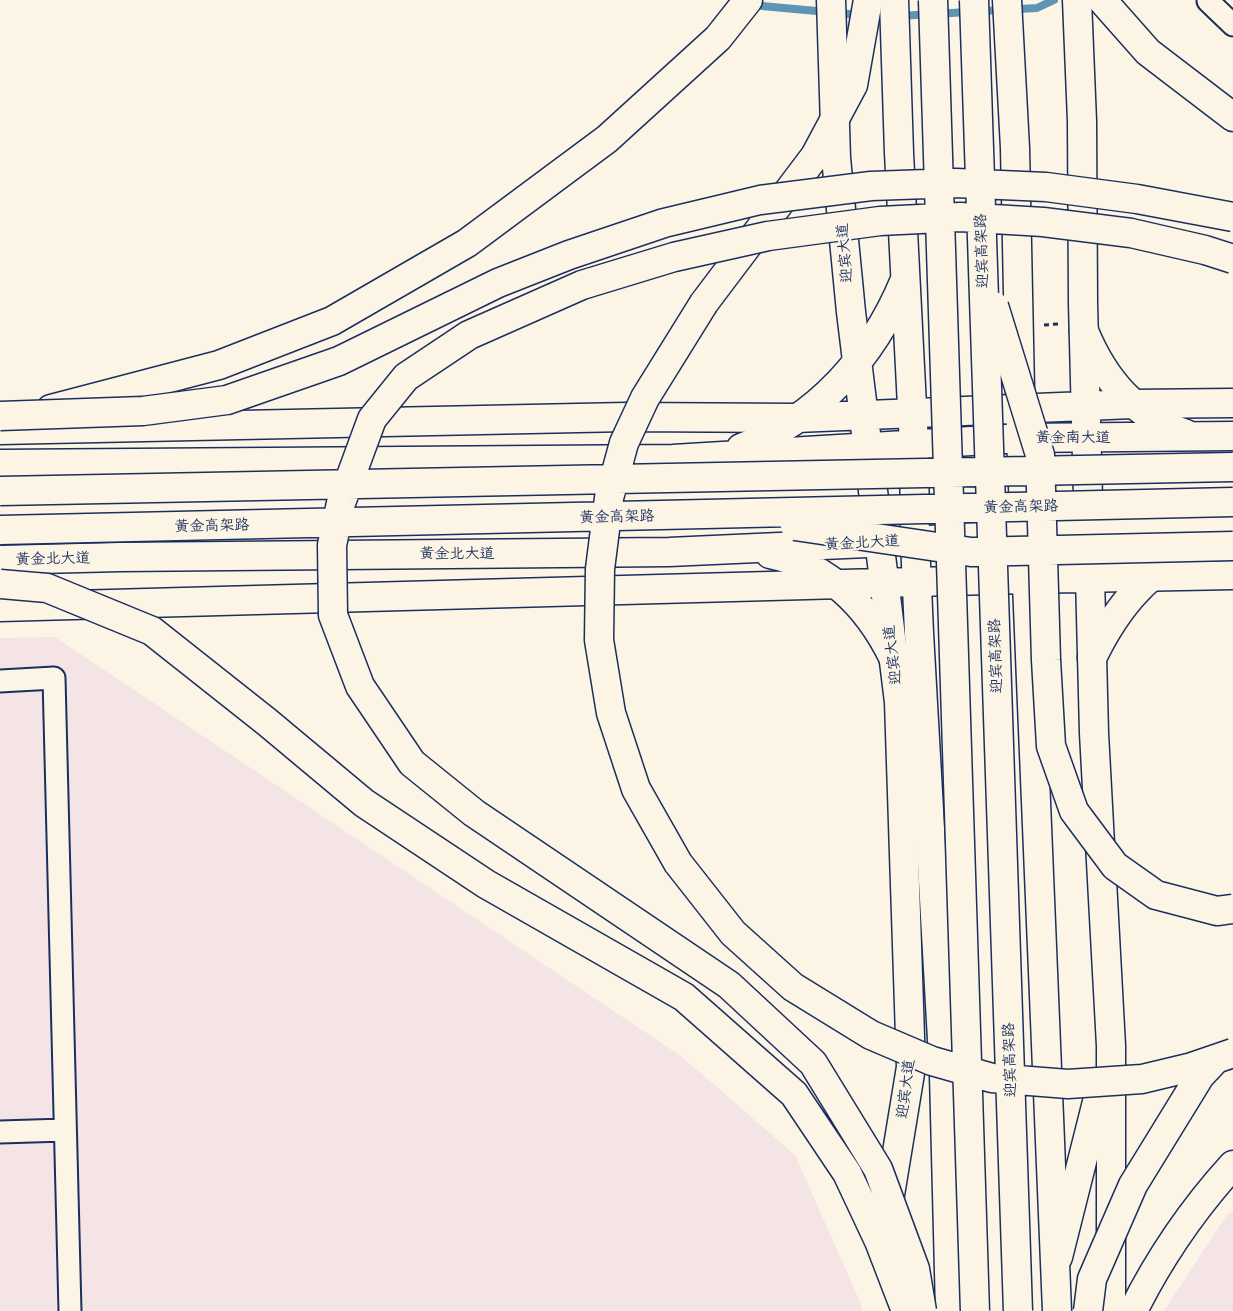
<!DOCTYPE html>
<html>
<head>
<meta charset="utf-8">
<style>
	body { margin:0 }
	canvas { display:block; background:#fcf5e5 }
</style>
</head>
<body>
<canvas width="1233" height="1311"></canvas>
<script>
const ctx = document.querySelector('canvas').getContext('2d');
ctx.lineJoin = 'round';
function fill(path, color) {
  ctx.fillStyle = color;
  ctx.fill(path, 'evenodd');
}
function stroke(path, color, width, dash) {
  ctx.strokeStyle = color;
  ctx.lineWidth = width;
  ctx.lineCap = dash ? 'butt' : 'round';
  ctx.setLineDash(dash || []);
  ctx.stroke(path);
}
function label(font, color, halo, rows, align = 'center') {
  ctx.font = font + ' "Comic Neue","LXGW WenKai TC",sans-serif';
  ctx.lineWidth = 4.5;
  ctx.setLineDash([]);
  ctx.textBaseline = 'middle';
  ctx.strokeStyle = halo;
  ctx.fillStyle = color;
  for (const [text, x, y, turn = 0] of rows) {
    ctx.save();
    ctx.translate(x, y);
    ctx.rotate((+turn || 0) * Math.PI / 180);
    ctx.textAlign = isNaN(turn) ? turn : align;
    if (halo) ctx.strokeText(text, 0, 0);
    ctx.fillText(text, 0, 0);
    ctx.restore();
  }
}
fill(new Path2D(`
	M 55,637 L 681,1056 L 795,1155 L 862,1306 L 862,1311 L 0,1311 L 0,638 Z
	M 1233,1212 L 1233,1311 L 1164,1311 L 1228,1213 Z`), '#f5e4e6');
stroke(new Path2D(`
	M 753,0 L 762,6 L 882,17 L 1037,8 L 1054,0`), '#5f95b3', 8);
const street = new Path2D(`
	M 1208,1 L 1233,25
	M 0,681 L 54,678 L 70,1311
	M 0,1132 L 65,1130`);
const secondary = new Path2D(`
	M 831,0 L 836,158 L 851,312 L 899,702 L 911,1067 L 888,1207
	M 1077,0 L 1082,121 L 1083,303 L 1094,733 L 1111,1046 L 1111,1311
	M 0,430 L 626,417 L 796,418 L 1133,404 L 1233,403
	M 0,607 L 1026,579 L 1233,575
	M 1058,1257 L 1101,1086`);
const primary = new Path2D(`
	M 894,0 L 899,153 L 914,445 L 915,541 L 919,633 L 944,1075 L 950,1311
	M 1007,0 L 1015,148 L 1021,438 L 1057,1311
	M 1084,331 C 1104,380 1135,416 1186,434
	M 741,448 C 818,419 873,356 904,282
	M 0,464 L 673,459 L 1021,438 L 1233,436
	M 930,540 L 1024,534 L 1233,531
	M 770,554 C 829,566 869,607 894,659
	M 0,560 L 120,557 L 669,552 L 867,543
	M 1092,658 C 1119,602 1148,572 1202,542`);
const highway = new Path2D(`
	M 1102,0 L 1148,52 L 1233,117
	M 704,303 L 815,156 L 853,85 L 868,0
	M 51,409 L 219,365 L 332,321 L 467,243 L 607,139 L 718,38 L 748,0
	M 1133,1311 C 1160,1257 1192,1210 1233,1165`);
stroke(street, '#1b2f5e', 25);
stroke(secondary, '#1b2f5e', 31);
stroke(primary, '#1b2f5e', 31);
stroke(highway, '#1b2f5e', 31);
stroke(new Path2D(`
	M 1044,325 L 1058,324`), '#1b2f5e', 3, [5, 4]);
stroke(street, '#fcf5e5', 21);
stroke(secondary, '#fcf5e5', 28);
stroke(primary, '#fcf5e5', 28);
stroke(highway, '#fcf5e5', 28);
const highwayBridge = new Path2D(`
	M 933,0 L 975,1311
	M 974,0 L 1018,1311
	M 704,303 L 645,398 L 624,443 L 609,498 L 600,569 L 599,640 L 611,713 L 636,789 L 678,863 L 733,933 L 793,987 L 871,1035 L 932,1061 L 992,1078 L 1068,1084 L 1142,1079 L 1192,1067 L 1233,1053
	M 994,306 L 1040,455 L 1046,660 L 1051,746 L 1074,811 L 1115,866 L 1156,895 L 1217,911 L 1233,909
	M 0,416 L 143,411 L 227,400 L 339,361 L 498,283 L 569,255 L 664,223 L 760,200 L 871,186 L 956,183 L 1046,187 L 1137,199 L 1233,217
	M 0,491 L 1233,467
	M 795,526 L 971,552 L 1233,546
	M 0,530 L 1233,502
	M 0,584 L 47,588 L 152,631 L 267,722 L 364,803 L 486,884 L 684,997 L 794,1094 L 847,1173 L 879,1241 L 906,1311
	M 922,1311 L 915,1269 L 878,1169 L 813,1063 L 729,985 L 474,813 L 412,763 L 360,686 L 333,615 L 332,545 L 341,503 L 372,419 L 406,377 L 469,335 L 582,285 L 674,257 L 768,236 L 880,221 L 960,217 L 1043,222 L 1131,233 L 1205,250 L 1233,259
	M 1088,1311 L 1092,1279 L 1133,1185 L 1200,1076 L 1216,1059`);
stroke(highwayBridge, '#1b2f5e', 31, []);
stroke(highwayBridge, '#fcf5e5', 28);
label('15px', '#1b2f5e', '#fcf5e5', [
	["迎宾高架路",982,251,-92],
	["迎宾大道",845,253,-95],
	["黄金南大道",1073,438],
	["黄金高架路",1021,507,-1],
	["黄金高架路",617,517,-1],
	["黄金高架路",212,526,-1],
	["黄金北大道",862,543,-3],
	["黄金北大道",457,554],
	["黄金北大道",53,559,-1],
	["迎宾大道",893,655,-97],
	["迎宾高架路",996,656,-92],
	["迎宾高架路",1010,1060,-92],
	["迎宾大道",906,1089,-83]
]);
</script>
</body>
</html>
